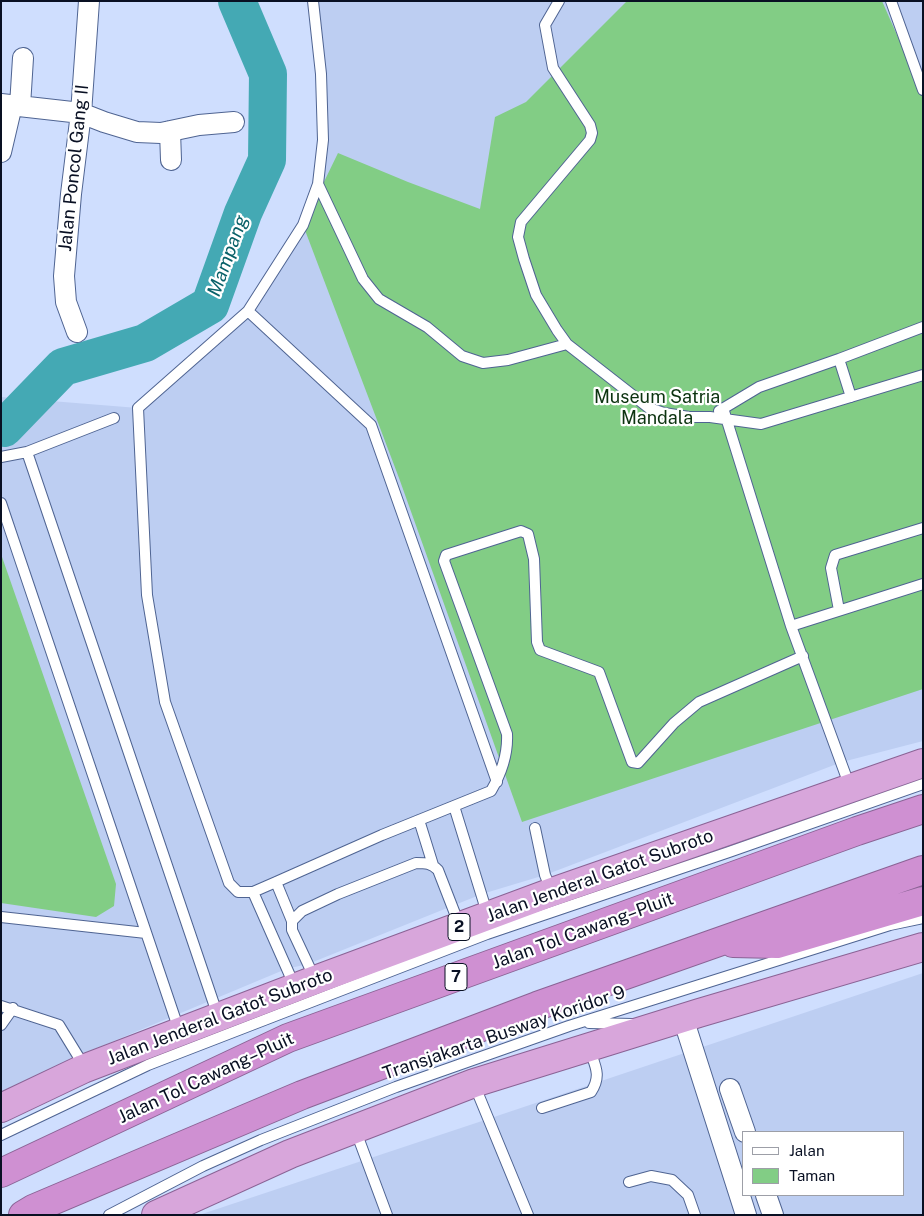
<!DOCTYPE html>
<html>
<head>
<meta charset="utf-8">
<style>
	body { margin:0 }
	#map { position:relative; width:924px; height:1216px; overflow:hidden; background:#cfdefe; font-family:"Public Sans",sans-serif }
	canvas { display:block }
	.frame { position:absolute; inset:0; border:2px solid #091023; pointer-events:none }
	.legend { position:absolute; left:742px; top:1131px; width:162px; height:65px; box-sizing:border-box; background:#fff; border:1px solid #9d9fa7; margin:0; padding:6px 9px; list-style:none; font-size:15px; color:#091023 }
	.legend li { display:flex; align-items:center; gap:10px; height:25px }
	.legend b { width:25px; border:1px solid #9d9fa7 }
</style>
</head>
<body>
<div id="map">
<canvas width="924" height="1216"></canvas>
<div class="frame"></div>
<ul class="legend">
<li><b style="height:6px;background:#fff"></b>Jalan</li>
<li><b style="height:14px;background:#82cd85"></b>Taman</li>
</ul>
</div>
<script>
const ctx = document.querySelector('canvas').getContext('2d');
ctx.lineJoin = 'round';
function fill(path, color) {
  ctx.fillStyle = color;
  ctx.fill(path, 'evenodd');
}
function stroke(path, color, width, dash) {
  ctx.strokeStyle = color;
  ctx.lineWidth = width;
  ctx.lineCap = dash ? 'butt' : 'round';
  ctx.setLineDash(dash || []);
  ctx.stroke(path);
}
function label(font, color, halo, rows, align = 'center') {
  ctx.font = font + ' "Public Sans",sans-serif';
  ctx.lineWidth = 4.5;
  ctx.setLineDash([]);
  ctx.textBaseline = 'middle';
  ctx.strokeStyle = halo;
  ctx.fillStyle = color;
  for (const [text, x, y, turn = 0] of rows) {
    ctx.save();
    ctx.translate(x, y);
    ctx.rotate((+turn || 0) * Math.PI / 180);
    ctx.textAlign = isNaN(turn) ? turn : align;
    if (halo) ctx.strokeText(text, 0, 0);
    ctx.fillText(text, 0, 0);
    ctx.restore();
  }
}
fill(new Path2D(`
	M 315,1 L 923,1 L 923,741 L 842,762 L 545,875 L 482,894 L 308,964 L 286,969 L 78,1056 L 1,1093 L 1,397 L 138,408 L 249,309 L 303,225 L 318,184 L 323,140 Z
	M 923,973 L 923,1215 L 199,1215 L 488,1119 ZM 743,1132 L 903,1132 L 903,1195 L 743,1195 Z`), '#bdcef2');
fill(new Path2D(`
	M 627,1 L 882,1 L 923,94 L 923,689 L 522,822 L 399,478 L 303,225 L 338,153 L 408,182 L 480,209 L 495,117 L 526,102 Z
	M 1,554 L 116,884 L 114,906 L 96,917 L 1,903 Z`), '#82cd85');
stroke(new Path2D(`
	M 1,427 L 4,428 L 63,367 L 145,343 L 210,305 L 243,213 L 267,160 L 268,74 L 237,1`), '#44a9b4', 38);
const service = new Path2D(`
	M 559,1 L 545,25 L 553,68 L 590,125 L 592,133 L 590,140 L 521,222 L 518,237 L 524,259 L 536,295 L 557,330 L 567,344 L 649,408 L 664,413 L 689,417 L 710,417 L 761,424 L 923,375
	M 891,1 L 923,90
	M 318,184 L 363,279 L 379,299 L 427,327 L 462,356 L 483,363 L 508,360 L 567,344
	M 248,311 L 371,425 L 497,782
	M 839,359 L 851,397
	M 723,408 L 791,626 L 850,787
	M 719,411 L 759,387 L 839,359 L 923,327
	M 27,452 L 218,1016
	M 1,457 L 27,452 L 114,418
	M 1,503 L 179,1030
	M 839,610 L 831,568 L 835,555 L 923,528
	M 791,626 L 923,584
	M 454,806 L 488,916
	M 419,820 L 433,865
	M 535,828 L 545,875 L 552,892
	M 276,882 L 382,835 L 491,791 C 501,774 508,754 507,734 L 444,561 L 446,555 L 521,531 L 528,534 L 534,559 L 537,642 L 540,650 L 599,672 L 632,762 L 638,763 L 674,723 L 699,702 L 803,656
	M 253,892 L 295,987
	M 1,917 L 146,933
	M 292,921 L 276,882 L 253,892 L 238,892 L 229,883 L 165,702 L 147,595 L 138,408 L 248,311 L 303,225 L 318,184 L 323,140 L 321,74 L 313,1
	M 315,979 L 292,930 L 292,921 L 302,911 L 338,894 L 416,863 C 426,863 431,863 438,870 L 459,924
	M 1,1006 L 59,1025 L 78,1056 L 82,1067
	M 589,1023 L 632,1024
	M 1,1025 L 13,1008
	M 474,1084 L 528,1215
	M 542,1108 L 591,1092 C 602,1075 595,1066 589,1048
	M 355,1129 L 387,1215
	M 1,1135 L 148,1065 L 487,934 L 729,852 L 923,784
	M 629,1182 L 651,1176 L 672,1180 L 688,1195 L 695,1215
	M 109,1215 L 203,1166 L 261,1140 L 396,1087 L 569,1026 L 890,925 L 923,918`);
const minor = new Path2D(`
	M 1,104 L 81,113 L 104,122 L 137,132 L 161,133 L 199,125 L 234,122
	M 20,106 L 23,58
	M 170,131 L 171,160
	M 1,152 L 12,105
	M 77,332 L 66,302 L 64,276 L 71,194 L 81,113 L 89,1
	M 683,1018 L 746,1215
	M 730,1089 L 745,1132
	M 766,1195 L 773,1215`);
const trunk = new Path2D(`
	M 1,1108 L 83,1069 L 315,980 L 552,892 L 923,763
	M 156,1215 L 290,1154 L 474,1083 L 699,1013 L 923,947`);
const motorway = new Path2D(`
	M 733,943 L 777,944 L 923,901
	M 1,1173 L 288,1038 L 857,831 L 923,809
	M 23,1215 L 33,1209 L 302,1095 L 537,1006 L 923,870`);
stroke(service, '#4f6492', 12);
stroke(minor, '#4f6492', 22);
stroke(trunk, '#8a6395', 30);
stroke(motorway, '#8a6395', 30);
stroke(service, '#fff', 10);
stroke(minor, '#fff', 20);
stroke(trunk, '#d8a6db', 28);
stroke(motorway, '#cf90d2', 28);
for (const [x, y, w] of [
	[459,927,22],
	[456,977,22]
]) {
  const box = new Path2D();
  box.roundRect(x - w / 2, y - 13.5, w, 27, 4);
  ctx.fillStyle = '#fff';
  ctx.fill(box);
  stroke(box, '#091023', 1);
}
label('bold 16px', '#091023', null, [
	["2",459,927],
	["7",456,977]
]);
label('18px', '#091023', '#fff', [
	["Jalan Poncol Gang II",74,168,-84],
	["Jalan Jenderal Gatot Subroto",600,876,-20],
	["Jalan Tol Cawang–Pluit",583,931,-20],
	["Jalan Jenderal Gatot Subroto",220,1017,-21],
	["Transjakarta Busway Koridor 9",504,1033,-19],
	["Jalan Tol Cawang–Pluit",206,1078,-25]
]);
label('18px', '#0c3310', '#fff', [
	["Museum Satria",657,397],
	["Mandala",657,418]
]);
label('italic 19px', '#096169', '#fff', [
	["Mampang",228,256,-70]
]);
</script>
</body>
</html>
